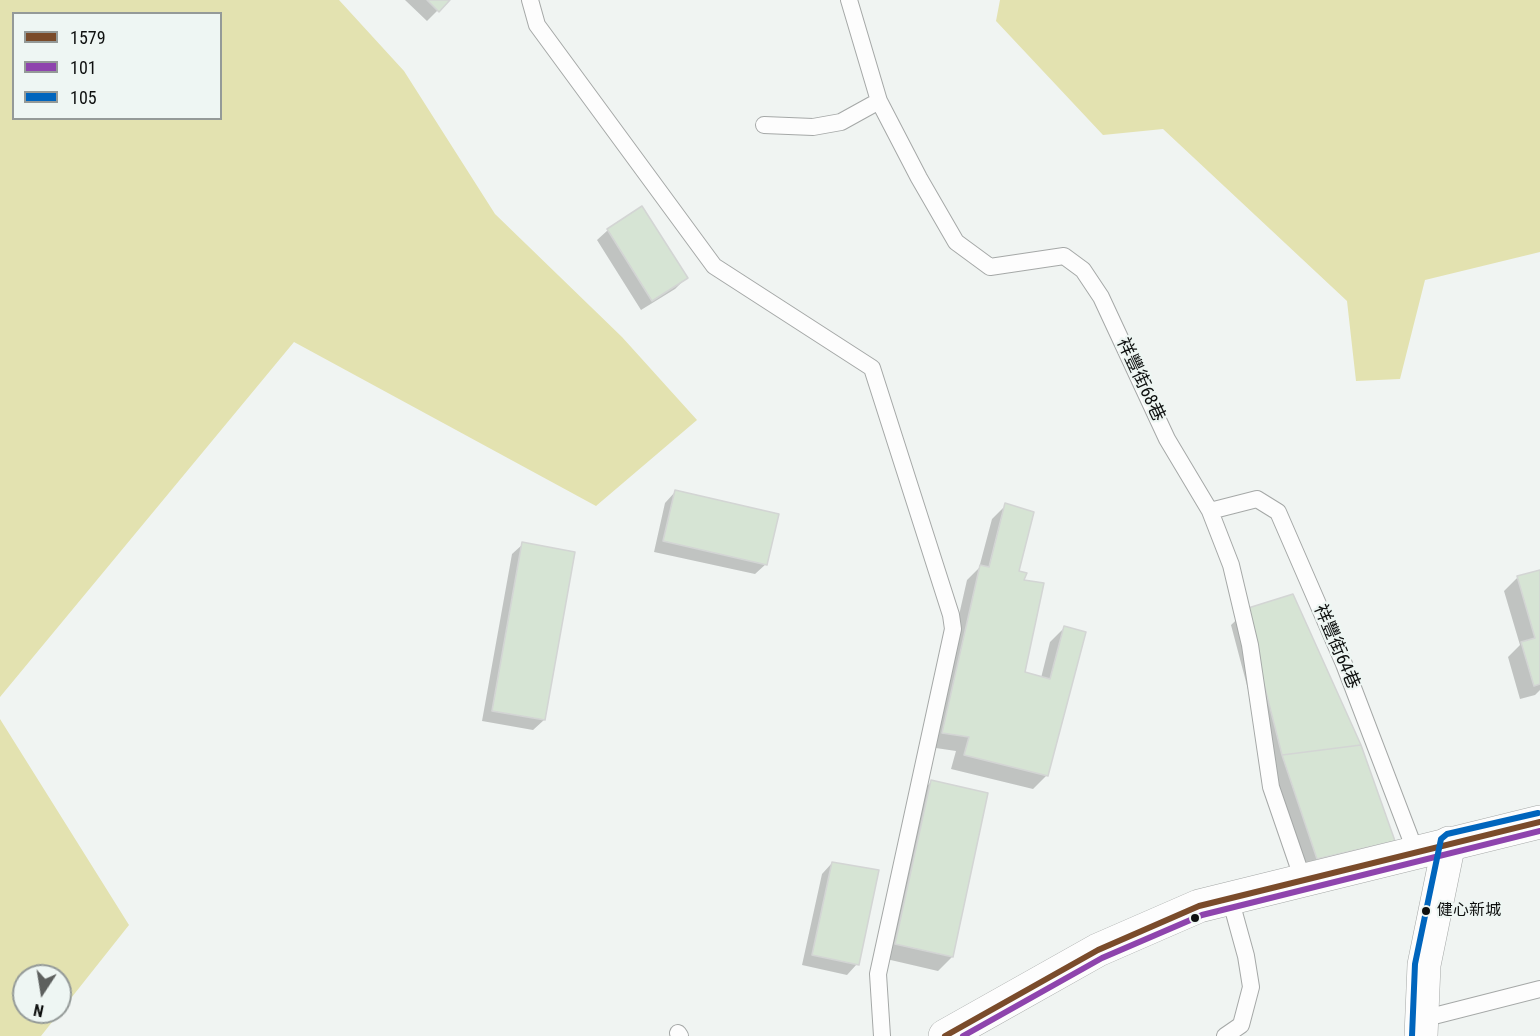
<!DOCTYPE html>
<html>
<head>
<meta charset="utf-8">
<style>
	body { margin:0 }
	#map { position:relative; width:1540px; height:1036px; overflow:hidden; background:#f0f4f2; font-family:"Roboto Condensed",sans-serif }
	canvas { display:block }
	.legend { position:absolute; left:12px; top:12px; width:210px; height:108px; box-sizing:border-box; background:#eef6f3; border:2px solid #949a98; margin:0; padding:8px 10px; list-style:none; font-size:18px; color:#0e100f }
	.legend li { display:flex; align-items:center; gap:12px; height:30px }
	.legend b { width:30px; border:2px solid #949a98 }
	.north { position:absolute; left:12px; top:964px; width:60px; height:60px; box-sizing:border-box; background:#eef6f3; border:2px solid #949a98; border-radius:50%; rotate:192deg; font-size:16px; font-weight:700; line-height:24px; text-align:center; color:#0e100f }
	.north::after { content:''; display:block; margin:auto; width:21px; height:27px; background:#5d605e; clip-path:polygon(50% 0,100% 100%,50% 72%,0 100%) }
</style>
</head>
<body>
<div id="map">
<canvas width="1540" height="1036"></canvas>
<ul class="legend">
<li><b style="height:8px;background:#7a4b2a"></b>1579</li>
<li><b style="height:8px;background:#8e44ad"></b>101</li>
<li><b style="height:8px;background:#0065bd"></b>105</li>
</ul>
<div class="north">N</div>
</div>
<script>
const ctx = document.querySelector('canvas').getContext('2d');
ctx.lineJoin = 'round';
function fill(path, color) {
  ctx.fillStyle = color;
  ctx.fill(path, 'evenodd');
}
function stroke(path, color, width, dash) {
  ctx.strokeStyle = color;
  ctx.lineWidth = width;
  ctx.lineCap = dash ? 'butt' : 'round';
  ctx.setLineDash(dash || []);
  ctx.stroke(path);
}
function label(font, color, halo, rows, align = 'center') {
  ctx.font = font + ' "Roboto Condensed","Noto Sans TC",sans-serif';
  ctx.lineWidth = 4.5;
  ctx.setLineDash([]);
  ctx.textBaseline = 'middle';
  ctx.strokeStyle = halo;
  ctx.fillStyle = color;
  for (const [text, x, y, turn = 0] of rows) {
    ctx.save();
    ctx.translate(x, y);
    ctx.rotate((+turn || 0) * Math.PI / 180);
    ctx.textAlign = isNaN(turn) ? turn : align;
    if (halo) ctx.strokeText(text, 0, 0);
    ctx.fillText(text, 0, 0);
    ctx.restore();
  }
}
fill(new Path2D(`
	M 0,0 L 339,0 L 404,71 L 495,214 L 622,337 L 697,420 L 596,506 L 294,342 L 0,697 ZM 14,14 L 220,14 L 220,118 L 14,118 Z
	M 1000,0 L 1540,0 L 1540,252 L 1425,280 L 1400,379 L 1356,381 L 1347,301 L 1163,129 L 1103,135 L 996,21 Z
	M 0,719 L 129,925 L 41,1036 L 0,1036 ZM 24,976 L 60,976 L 60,1012 L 24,1012 Z`), '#e3e2b0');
fill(new Path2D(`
	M 405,0 L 448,0 L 427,21 Z
	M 608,230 L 686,278 L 675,289 L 641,310 L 597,240 Z
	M 675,492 L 766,564 L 755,574 L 654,552 L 665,503 Z
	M 1006,505 L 1017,572 L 1024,673 L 1041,678 L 1050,642 L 1064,628 L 1047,775 L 1033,789 L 951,769 L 956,751 L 929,747 L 967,580 L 979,568 L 992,519 Z
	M 523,544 L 544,720 L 533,730 L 482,721 L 512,554 Z
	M 1540,571 L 1540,690 L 1535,695 L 1520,699 L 1508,657 L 1520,645 L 1504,591 L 1518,577 Z
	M 1246,611 L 1383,851 L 1307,869 L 1269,769 L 1231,625 Z
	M 931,782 L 952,957 L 938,971 L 882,958 L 917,796 Z
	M 832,863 L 857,964 L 847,975 L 802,965 L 822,874 Z`), '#0003');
const building = new Path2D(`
	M 427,0 L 450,0 L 439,12 Z
	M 642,206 L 688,278 L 652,301 L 607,229 Z
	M 675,490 L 779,514 L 767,565 L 663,541 Z
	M 1005,503 L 1034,512 L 1019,571 L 1027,573 L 1024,580 L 1044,583 L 1025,672 L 1050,679 L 1064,626 L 1086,632 L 1048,776 L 964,755 L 969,737 L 942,733 L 980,565 L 989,567 Z
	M 522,542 L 575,552 L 545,720 L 492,711 Z
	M 1540,570 L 1540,684 L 1534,686 L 1521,642 L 1535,638 L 1517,576 Z
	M 1293,594 L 1361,745 L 1282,755 L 1245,609 Z
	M 1361,745 L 1395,841 L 1317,859 L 1282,755 Z
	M 931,780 L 988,793 L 953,957 L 895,944 Z
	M 832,862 L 879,870 L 859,965 L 812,955 Z`);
fill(building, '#d6e4d4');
stroke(building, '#d3d5d4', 1.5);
const service = new Path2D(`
	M 530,0 L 537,25 L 714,266 L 872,368 L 951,615 L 953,629 L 878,974 L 882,1036
	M 849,0 L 879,101 L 919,178 L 956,242 L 990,267 L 1064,256 L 1083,270 L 1101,297 L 1167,439 L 1210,511 L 1231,565 L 1250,645 L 1271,787 L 1303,880
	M 764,125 L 813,127 L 841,122 L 879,101
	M 1210,511 L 1257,499 L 1278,512 L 1344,664 L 1415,850
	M 1422,1019 L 1540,989
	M 678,1033 L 680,1036
	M 1225,1036 L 1241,1025 L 1251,987 L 1246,956 L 1230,898`);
const minor = new Path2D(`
	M 1421,1036 L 1424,965 L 1449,843`);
const tertiary = new Path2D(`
	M 945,1036 L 1098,950 L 1199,906 L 1540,822`);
stroke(service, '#a5a8a7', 18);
stroke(minor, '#a5a8a7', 34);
stroke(tertiary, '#a5a8a7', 34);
stroke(service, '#fdfdfd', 16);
stroke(minor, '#fdfdfd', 33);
stroke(tertiary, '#fdfdfd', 33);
stroke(new Path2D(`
	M 945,1036 L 1098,950 L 1199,906 L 1540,822`), '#7a4b2a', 6);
stroke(new Path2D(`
	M 963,1036 L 1102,958 L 1202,915 L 1540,831`), '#8e44ad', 6);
stroke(new Path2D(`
	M 1412,1036 L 1415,964 L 1441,839 L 1447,834 L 1538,813`), '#0065bd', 6);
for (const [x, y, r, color] of [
	[1426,911,5,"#0e100f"],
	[1195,918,5,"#0e100f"]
]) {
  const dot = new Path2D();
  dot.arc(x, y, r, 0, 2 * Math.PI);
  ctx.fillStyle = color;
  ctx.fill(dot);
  stroke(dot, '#eef6f3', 2);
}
label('16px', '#0e100f', '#eef6f3', [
	["健心新城",1437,911]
], 'left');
label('18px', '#0e100f', '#eef6f3', [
	["祥豐街68巷",1140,380,65],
	["祥豐街64巷",1336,647,67]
]);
</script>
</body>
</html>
